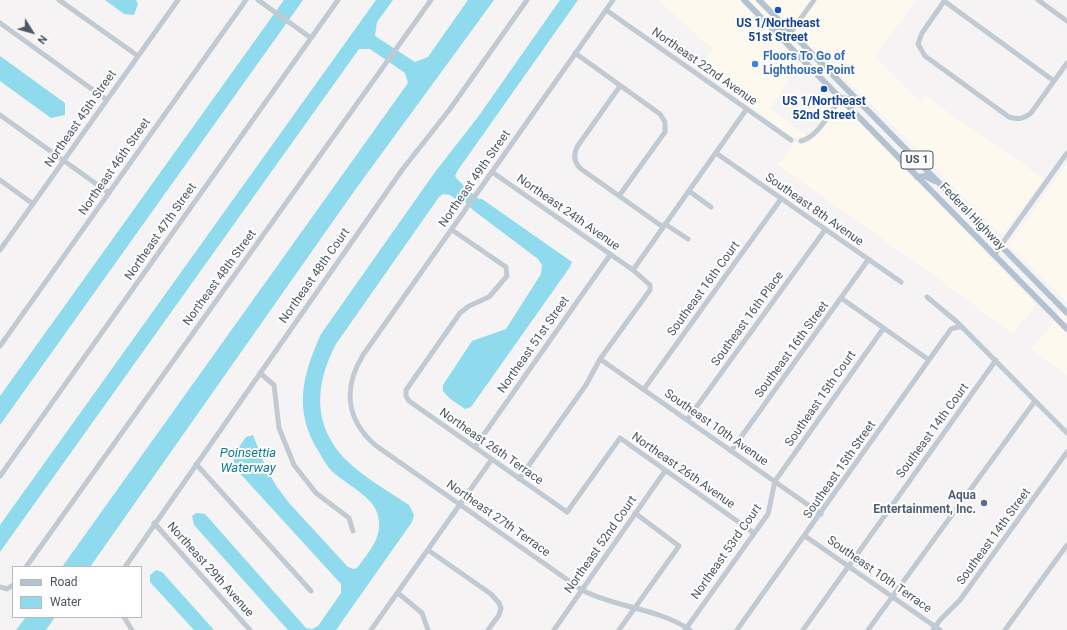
<!DOCTYPE html>
<html>
<head>
<meta charset="utf-8">
<style>
	body { margin:0 }
	#map { position:relative; width:1067px; height:630px; overflow:hidden; background:#f5f3f3; font-family:Roboto,sans-serif }
	canvas { display:block }
	.legend { position:absolute; left:12px; top:566px; width:130px; height:52px; box-sizing:border-box; background:#fff; border:1px solid #b7bbc0; margin:0; padding:5px 7px; list-style:none; font-size:12px; color:#4a5661 }
	.legend li { display:flex; align-items:center; gap:8px; height:20px }
	.legend b { width:20px; border:1px solid #b7bbc0 }
	.north { position:absolute; left:12px; top:12px; width:40px; height:40px; -webkit-text-stroke:3px #fff; paint-order:stroke; rotate:127deg; font-size:11px; font-weight:700; line-height:16px; text-align:center; color:#4a5661 }
	.north::after { content:''; display:block; margin:auto; width:14px; height:18px; background:#4a5661; clip-path:polygon(50% 0,100% 100%,50% 72%,0 100%) }
</style>
</head>
<body>
<div id="map">
<canvas width="1067" height="630"></canvas>
<ul class="legend">
<li><b style="height:5px;background:#b3c2d1"></b>Road</li>
<li><b style="height:11px;background:#90daee"></b>Water</li>
</ul>
<div class="north">N</div>
</div>
<script>
const ctx = document.querySelector('canvas').getContext('2d');
ctx.lineJoin = 'round';
function fill(path, color) {
  ctx.fillStyle = color;
  ctx.fill(path, 'evenodd');
}
function stroke(path, color, width, dash) {
  ctx.strokeStyle = color;
  ctx.lineWidth = width;
  ctx.lineCap = dash ? 'butt' : 'round';
  ctx.setLineDash(dash || []);
  ctx.stroke(path);
}
function label(font, color, halo, rows, align = 'center') {
  ctx.font = font + ' Roboto,sans-serif';
  ctx.lineWidth = 4;
  ctx.setLineDash([]);
  ctx.textBaseline = 'middle';
  ctx.strokeStyle = halo;
  ctx.fillStyle = color;
  for (const [text, x, y, turn = 0] of rows) {
    ctx.save();
    ctx.translate(x, y);
    ctx.rotate((+turn || 0) * Math.PI / 180);
    ctx.textAlign = isNaN(turn) ? turn : align;
    if (halo) ctx.strokeText(text, 0, 0);
    ctx.fillText(text, 0, 0);
    ctx.restore();
  }
}
fill(new Path2D(`
	M 658,0 L 916,0 L 875,57 L 919,102 L 925,96 L 1044,179 L 1002,235 L 813,46 L 770,108 L 807,136 L 794,138 L 698,68 L 713,49 Z
	M 841,107 L 847,110 L 1036,305 L 1013,334 L 939,279 L 778,165 L 795,143 L 808,143 L 835,110 Z
	M 1067,163 L 1067,302 L 1009,245 Z
	M 1067,305 L 1067,375 L 1032,349 Z`), '#fdf9ef');
fill(new Path2D(`
	M 105,0 L 136,0 L 138,4 L 134,15 L 124,14 Z
	M 284,0 L 303,0 L 0,425 L 0,396 Z
	M 376,0 L 393,0 L 377,22 L 375,36 L 415,62 L 428,57 L 468,0 L 494,0 L 355,190 L 90,567 L 62,567 L 408,83 L 405,73 L 370,49 L 359,49 L 0,552 L 0,525 Z
	M 560,0 L 578,0 L 458,170 L 455,176 C 459,182 473,195 479,199 L 482,199 L 572,262 L 570,267 L 471,407 L 465,409 L 449,398 L 443,391 L 443,385 L 472,341 L 506,329 L 541,274 L 542,265 L 538,259 L 473,210 L 465,202 L 461,203 L 450,195 L 443,194 L 439,197 L 336,344 C 315,384 312,424 345,459 C 363,477 388,491 409,505 L 414,515 L 412,522 L 336,630 L 288,630 L 194,525 L 192,516 L 196,513 L 205,514 L 306,628 L 312,629 L 318,626 L 341,593 L 341,584 L 235,468 C 230,457 240,446 246,437 L 253,435 L 266,468 L 277,487 L 290,504 L 348,567 L 354,569 L 358,567 C 368,553 381,539 379,521 C 377,497 349,487 333,472 C 327,467 323,459 319,452 C 293,411 302,376 321,334 L 435,172 L 478,117 Z
	M 0,56 L 65,103 L 65,115 L 51,118 L 0,81 Z
	M 156,570 L 162,572 L 214,630 L 194,630 L 150,582 L 150,575 Z
	M 26,617 L 55,617 L 46,630 L 16,630 Z`), '#90daee');
stroke(new Path2D(`
	M 59,0 L 138,56
	M 258,0 L 311,38
	M 613,0 L 363,355 C 343,388 346,419 375,445 L 582,590 C 616,608 658,608 690,630
	M 945,0 L 922,33 L 918,44 L 925,56 L 1009,117 C 1019,120 1023,119 1031,113 L 1067,63
	M 1038,0 L 1067,21
	M 944,1 L 1054,81
	M 606,10 L 791,140
	M 0,23 L 107,100
	M 791,32 L 814,0
	M 575,53 L 660,114 L 665,122 L 665,132 L 619,196
	M 620,86 L 577,147 C 573,156 574,162 581,169 L 663,227
	M 0,115 L 109,193
	M 801,141 C 818,137 830,112 841,98
	M 716,153 L 901,282
	M 492,172 L 633,270 L 650,285 L 650,290 L 600,359 L 586,385 L 519,479
	M 0,180 L 33,204
	M 689,191 L 711,207
	M 665,224 L 688,239
	M 452,230 L 506,267 L 507,276 L 489,297 L 469,306 L 460,313 L 406,390 L 406,396 L 409,401 L 567,512 L 620,438 L 754,533
	M 0,250 L 178,0
	M 994,255 L 1067,153
	M 633,270 L 746,110
	M 927,297 L 957,322 L 1067,433
	M 841,298 L 929,360
	M 0,346 L 246,0
	M 600,359 L 821,514
	M 260,373 L 274,385 L 279,428 L 294,465 L 316,493 L 349,518 L 353,531
	M 644,389 L 781,199
	M 687,420 L 825,230
	M 475,447 L 610,255
	M 731,451 L 868,260
	M 196,464 L 311,591
	M 0,476 L 338,0
	M 154,523 L 250,630
	M 805,536 L 940,630
	M 428,550 L 491,594 L 499,603 L 501,608 L 499,615 L 488,630
	M 26,567 L 431,0
	M 125,567 L 402,170 L 450,109 L 527,0
	M 0,587 L 7,589 L 13,585
	M 398,593 L 422,613 L 428,630
	M 124,617 L 132,630
	M 371,630 L 492,459
	M 554,630 L 665,471
	M 619,630 L 679,546 L 635,513
	M 685,630 L 768,514 L 775,481 L 883,329
	M 737,630 L 951,329 L 958,327 L 962,327
	M 803,630 L 996,360
	M 868,630 L 1035,401
	M 933,630 L 940,620 L 960,600 L 1067,452
	M 1005,630 L 1067,545`), '#c1cad2', 5);
stroke(new Path2D(`
	M 744,0 L 1067,329
	M 759,0 L 1067,313
	M 772,27 L 784,32 L 791,32
	M 841,98 L 854,100 L 859,103
	M 917,177 L 925,176 L 935,181`), '#b3c2d1', 6);
for (const [x, y, r, color] of [
	[778,10,4,"#1a4fb4"],
	[755,64,4,"#3f7fe0"],
	[824,89,4,"#1a4fb4"],
	[984,503,4,"#5c6f8a"]
]) {
  const dot = new Path2D();
  dot.arc(x, y, r, 0, 2 * Math.PI);
  ctx.fillStyle = color;
  ctx.fill(dot);
  stroke(dot, '#fff', 1.5);
}
for (const [x, y, w] of [
	[917,160,32]
]) {
  const box = new Path2D();
  box.roundRect(x - w / 2, y - 9, w, 18, 3);
  ctx.fillStyle = '#fff';
  ctx.fill(box);
  stroke(box, '#4a5661', 1);
}
label('bold 11px', '#4a5661', null, [
	["US 1",917,160]
]);
label('bold 12px', '#164399', '#fff', [
	["US 1/Northeast",778,24],
	["51st Street",778,38],
	["US 1/Northeast",824,102],
	["52nd Street",824,116]
]);
label('bold 12px', '#366cbe', '#fff', [
	["Floors To Go of",763,57],
	["Lighthouse Point",763,71]
], 'left');
label('12px', '#4a5661', '#fff', [
	["Northeast 22nd Avenue",704,67,35],
	["Northeast 45th Street",81,119,-55],
	["Northeast 46th Street",115,167,-55],
	["Northeast 49th Street",475,179,-55],
	["Southeast 8th Avenue",814,210,35],
	["Northeast 24th Avenue",568,213,35],
	["Federal Highway",972,217,46],
	["Northeast 47th Street",161,232,-55],
	["Northeast 48th Court",315,276,-55],
	["Northeast 48th Street",220,278,-54],
	["Southeast 16th Court",704,289,-54],
	["Southeast 16th Place",748,319,-54],
	["Northeast 51st Street",534,345,-55],
	["Southeast 16th Street",792,350,-54],
	["Southeast 15th Court",821,399,-55],
	["Southeast 10th Avenue",716,428,35],
	["Southeast 14th Court",933,431,-54],
	["Northeast 26th Terrace",491,447,35],
	["Southeast 15th Street",840,470,-55],
	["Northeast 26th Avenue",683,471,35],
	["Northeast 27th Terrace",498,519,35],
	["Southeast 14th Street",994,537,-54],
	["Northeast 52nd Court",601,545,-55],
	["Northeast 53rd Court",727,552,-55],
	["Northeast 29th Avenue",210,570,48],
	["Southeast 10th Terrace",879,575,35]
]);
label('bold 12px', '#4e5e75', '#fff', [
	["Aqua",976,496],
	["Entertainment, Inc.",976,510]
], 'right');
label('italic 13px', '#0c7c9b', '#fff', [
	["Poinsettia",248,454],
	["Waterway",248,469]
]);
</script>
</body>
</html>
